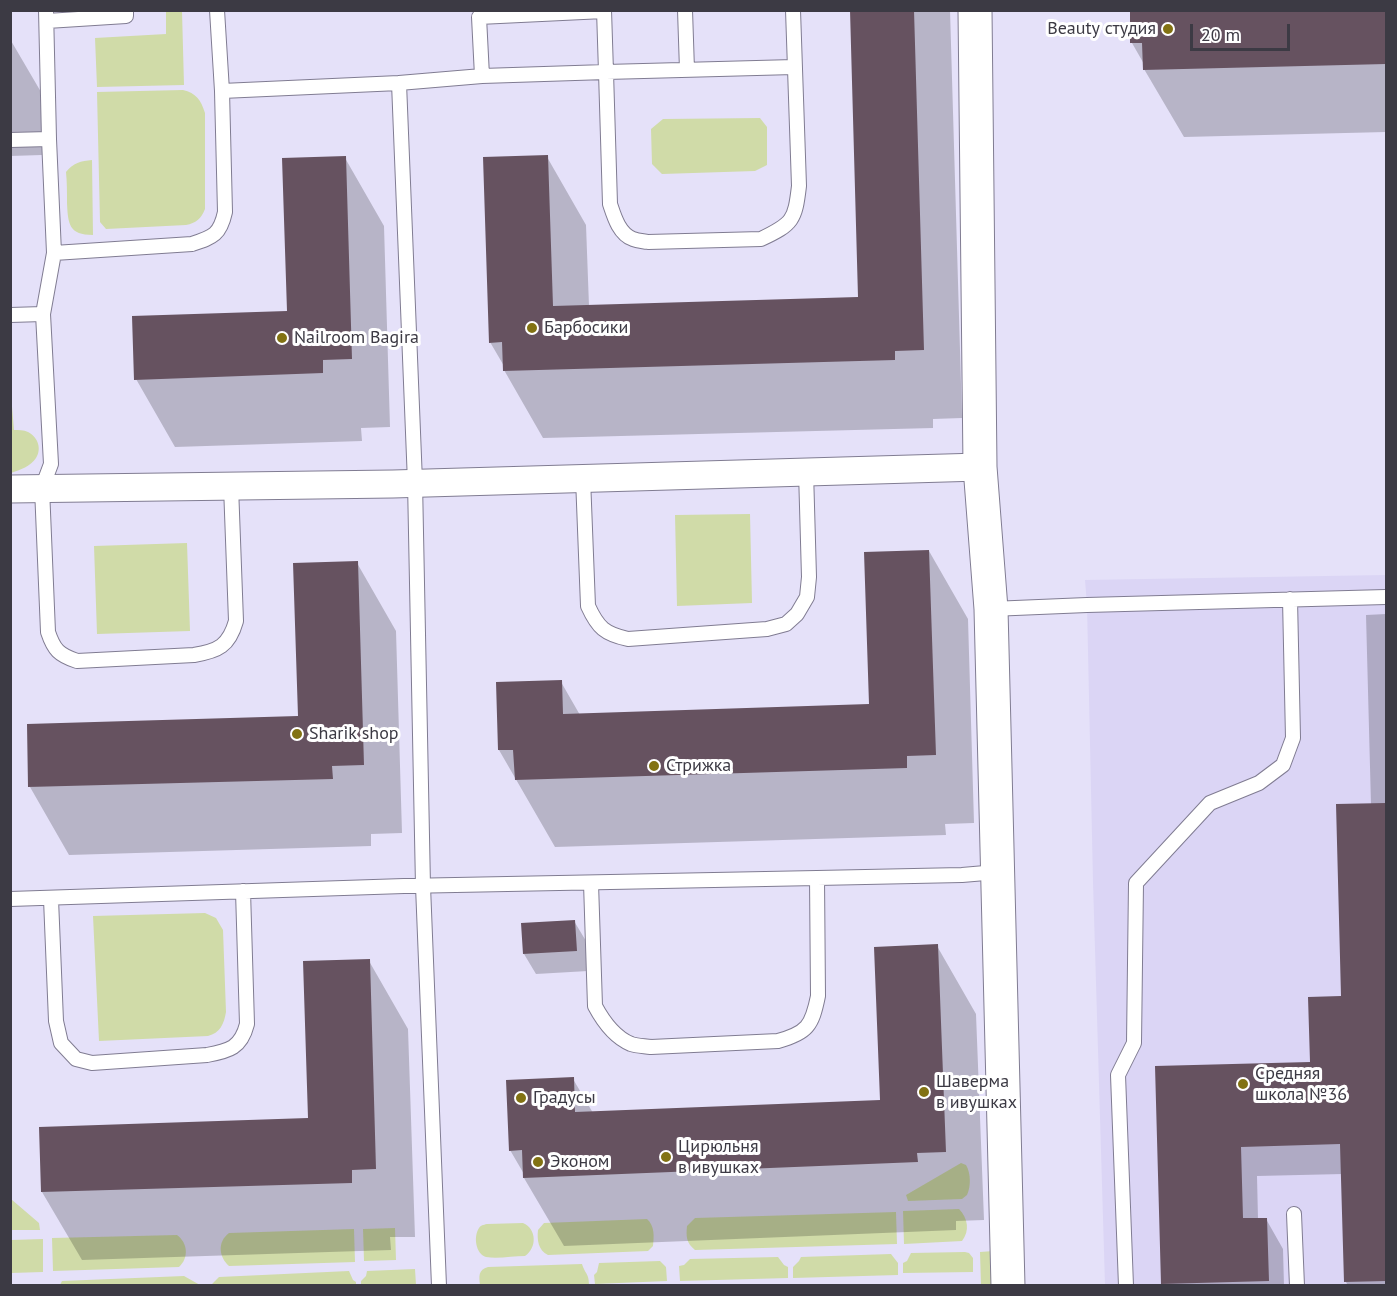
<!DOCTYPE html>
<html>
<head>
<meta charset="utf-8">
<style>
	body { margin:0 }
	#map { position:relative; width:1397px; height:1296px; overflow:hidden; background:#e5e1f9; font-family:"PT Sans",sans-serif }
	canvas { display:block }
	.frame { position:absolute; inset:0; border:12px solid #3c3a44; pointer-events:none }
	.scale { position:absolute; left:1190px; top:24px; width:100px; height:27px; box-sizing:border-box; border:3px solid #3c3a44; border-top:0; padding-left:8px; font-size:18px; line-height:21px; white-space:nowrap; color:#3c3a44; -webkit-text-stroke:4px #fff; paint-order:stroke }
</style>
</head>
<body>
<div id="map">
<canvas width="1397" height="1296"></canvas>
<div class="frame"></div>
<div class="scale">20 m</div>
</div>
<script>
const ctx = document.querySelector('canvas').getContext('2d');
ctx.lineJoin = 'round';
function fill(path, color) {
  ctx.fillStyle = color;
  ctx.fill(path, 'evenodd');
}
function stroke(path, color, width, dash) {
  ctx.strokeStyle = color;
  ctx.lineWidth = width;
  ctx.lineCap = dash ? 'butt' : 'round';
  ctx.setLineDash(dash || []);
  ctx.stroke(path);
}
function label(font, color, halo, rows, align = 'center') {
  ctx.font = font + ' "PT Sans",sans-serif';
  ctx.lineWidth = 6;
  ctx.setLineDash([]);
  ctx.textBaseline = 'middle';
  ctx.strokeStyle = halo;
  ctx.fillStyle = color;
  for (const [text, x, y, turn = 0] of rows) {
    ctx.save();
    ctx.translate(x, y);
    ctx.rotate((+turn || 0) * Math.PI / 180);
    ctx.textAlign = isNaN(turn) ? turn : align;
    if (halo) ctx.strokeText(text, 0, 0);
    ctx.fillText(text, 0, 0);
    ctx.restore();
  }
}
fill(new Path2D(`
	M 1386,575 L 1386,1285 L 1105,1285 L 1093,882 L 1087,605 L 1085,580 Z`), '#dbd5f5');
fill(new Path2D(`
	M 166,11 L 182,11 L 184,85 L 97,87 L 95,38 L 166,34 Z
	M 183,90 C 196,93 201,100 205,113 L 205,209 C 201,219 196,223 186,225 L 106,229 L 100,222 L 97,92 Z
	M 760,118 L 767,127 L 767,165 L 755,171 L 662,174 L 652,164 L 651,129 L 663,119 Z
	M 92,160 L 93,235 C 69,235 68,224 67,203 C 67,192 67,182 66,172 C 73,163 81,161 92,160 Z
	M 10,383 L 14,430 C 18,430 24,430 28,432 C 38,437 42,449 36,458 C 31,466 20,470 11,473 Z
	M 750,514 L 752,603 L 677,606 L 675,515 Z
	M 187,543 L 190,631 L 97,634 L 94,546 Z
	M 205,913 L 216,918 L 223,930 L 226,1012 C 224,1024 220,1033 208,1036 L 99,1041 L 93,916 Z
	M 961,1163 L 966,1165 C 971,1173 971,1187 967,1195 L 962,1199 L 908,1201 L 906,1195 Z
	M 11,1199 L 39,1223 L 40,1230 L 11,1230 Z
	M 959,1209 C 968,1218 970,1231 962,1241 L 904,1244 L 903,1211 Z
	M 896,1212 L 897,1244 L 695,1250 C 686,1243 686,1236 687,1226 L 695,1218 Z
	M 647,1219 C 655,1226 654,1237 653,1246 L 648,1251 L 548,1255 C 538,1250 537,1240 538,1230 L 544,1223 Z
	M 523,1223 C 537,1229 537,1248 525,1256 C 513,1256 498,1259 486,1257 C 476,1254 473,1237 479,1228 C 481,1225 483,1225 487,1224 Z
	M 395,1228 L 396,1260 L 364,1261 L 363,1229 Z
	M 354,1229 L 355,1262 L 229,1266 C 219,1257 217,1242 229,1233 Z
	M 177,1235 C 188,1243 189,1258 179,1267 L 53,1271 L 52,1238 Z
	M 43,1239 L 43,1272 L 11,1273 L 11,1240 Z
	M 994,1251 L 993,1285 L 981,1285 L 980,1252 Z
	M 965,1252 L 969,1253 L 973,1258 L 973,1272 L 903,1273 L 903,1263 L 907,1261 L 911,1253 Z
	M 891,1254 L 898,1263 L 898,1275 L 793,1278 L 793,1267 L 799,1261 L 801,1257 Z
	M 778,1257 L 784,1265 L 788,1267 L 788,1278 L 680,1281 L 679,1266 L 684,1265 L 690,1259 Z
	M 660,1261 L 666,1267 L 667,1281 L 595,1284 L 594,1275 L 597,1272 L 599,1263 Z
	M 582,1264 C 585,1274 589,1273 589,1285 L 480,1285 C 479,1276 478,1270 488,1267 Z
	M 415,1269 L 416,1285 L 361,1285 L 361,1281 L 366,1276 L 367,1271 Z
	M 349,1271 L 353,1280 L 356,1282 L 356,1285 L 207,1285 L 212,1284 L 219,1277 Z
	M 184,1276 L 200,1285 L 60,1285 L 62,1281 Z`), '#d0dba8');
fill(new Path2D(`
	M 851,10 L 950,10 L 962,418 L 933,419 L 933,428 L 543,438 L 504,370 L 504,366 L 490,342 L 547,157 L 586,225 L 589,306 L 860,299 Z
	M 1131,10 L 1386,10 L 1386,132 L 1184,137 L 1144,69 L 1144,64 L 1132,43 Z
	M 10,39 L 41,92 L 42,155 L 10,156 Z
	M 345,158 L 384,226 L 390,427 L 361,428 L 362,441 L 175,447 L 136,379 L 288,313 Z
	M 929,551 L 968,619 L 974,823 L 945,824 L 946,835 L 555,847 L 499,750 L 561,682 L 580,715 L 871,706 Z
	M 357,563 L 396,631 L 402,833 L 371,834 L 371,846 L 69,855 L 30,787 L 299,718 Z
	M 1386,614 L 1386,1286 L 1348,1286 L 1346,1282 L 1343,1174 L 1257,1176 L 1258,1219 L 1266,1219 L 1283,1249 L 1284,1286 L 1163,1286 L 1162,1284 L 1157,1068 L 1311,1064 L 1342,998 L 1371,805 L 1366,615 Z
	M 574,921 L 586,941 L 588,971 L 536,974 L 524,954 Z
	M 937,946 L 976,1014 L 984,1220 L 956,1221 L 956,1230 L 564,1246 L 524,1178 L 524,1174 L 510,1150 L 573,1079 L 593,1113 L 882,1102 Z
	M 369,961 L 408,1029 L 415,1237 L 390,1237 L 391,1250 L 82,1260 L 42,1192 L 41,1128 L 310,1120 Z`), '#0003');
fill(new Path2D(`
	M 850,10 L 914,10 L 924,350 L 895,351 L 895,360 L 503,371 L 502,342 L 489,343 L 483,157 L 548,155 L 553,306 L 858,297 Z
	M 1130,10 L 1386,10 L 1386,64 L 1143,70 L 1142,43 L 1130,43 Z
	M 346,156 L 352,359 L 323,360 L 323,373 L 134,380 L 132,316 L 287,311 L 282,158 Z
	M 929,550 L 936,755 L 907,756 L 907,768 L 515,780 L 513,750 L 498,750 L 496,682 L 562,680 L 563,714 L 869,704 L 864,552 Z
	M 358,561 L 364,765 L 332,766 L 333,779 L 28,787 L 27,724 L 298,716 L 293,563 Z
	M 1386,803 L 1386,1281 L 1344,1282 L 1340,1144 L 1241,1147 L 1243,1218 L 1267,1218 L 1269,1281 L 1161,1284 L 1155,1066 L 1310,1062 L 1308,997 L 1341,996 L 1336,804 Z
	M 575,920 L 577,951 L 523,954 L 521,923 Z
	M 938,944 L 946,1152 L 917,1153 L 918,1162 L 523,1178 L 522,1150 L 509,1151 L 506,1080 L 574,1077 L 575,1112 L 880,1100 L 874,947 Z
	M 370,959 L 376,1169 L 352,1170 L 352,1183 L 41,1192 L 39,1127 L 308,1118 L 303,961 Z`), '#665260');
const service = new Path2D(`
	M 217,10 L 222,91
	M 604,10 L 606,72 L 794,67
	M 685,10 L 687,70
	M 47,21 L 126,16 L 126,10
	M 482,76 L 479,17 L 604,11
	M 49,139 L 54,253
	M 10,140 L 49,139 L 46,10
	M 10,315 L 43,314
	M 583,478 L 588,606 C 598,628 605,634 628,639 L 767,629 L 786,624 L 797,614 L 807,597 L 809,577 L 806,471
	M 231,486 L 236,621 C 229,646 218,651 194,655 L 77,661 C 59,655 54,650 48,632 L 42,488 L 51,464 L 43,314 L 54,253 L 192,244 C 213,237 220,235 225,212 L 222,91 L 399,83
	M 991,609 L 1087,605 L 1386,597
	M 591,883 L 595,1006 C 603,1021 614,1037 631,1044 C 637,1046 645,1046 651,1047 L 778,1041 C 807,1033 812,1026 818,996 L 817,878
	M 10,899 L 404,886 L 817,878 L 962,875 L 997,872
	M 51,899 L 56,1021 L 61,1043 L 76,1059 L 92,1063 L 207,1055 C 229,1051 241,1048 247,1024 L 243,891
	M 1294,1214 L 1297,1286
	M 439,1286 L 423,886 L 415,482 L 399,83 L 482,76 L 606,72 L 610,204 C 614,216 619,234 633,239 C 638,241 643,241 648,242 L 761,239 C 793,224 795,220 799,186 L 793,10
	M 1126,1286 L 1118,1075 L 1134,1043 L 1136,883 L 1210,803 L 1259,783 L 1283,765 L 1293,738 L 1290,599`);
const minor = new Path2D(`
	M 10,489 L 393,484 L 980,467`);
const tertiary = new Path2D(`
	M 975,10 L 980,467 L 991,609 L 1008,1286`);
stroke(service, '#807c92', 16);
stroke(minor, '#807c92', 29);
stroke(tertiary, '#807c92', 35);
stroke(service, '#fff', 14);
stroke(minor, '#fff', 27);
stroke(tertiary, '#fff', 33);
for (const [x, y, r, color] of [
	[1168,29,6,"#827213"],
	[532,328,6,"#827213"],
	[282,338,6,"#827213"],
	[297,734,6,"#827213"],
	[654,766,6,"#827213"],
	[1243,1084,6,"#827213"],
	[924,1092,6,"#827213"],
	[521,1098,6,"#827213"],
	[666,1157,6,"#827213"],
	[538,1162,6,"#827213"]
]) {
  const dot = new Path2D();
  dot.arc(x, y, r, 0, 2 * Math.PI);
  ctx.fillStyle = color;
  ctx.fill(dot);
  stroke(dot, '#fff', 2);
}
label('18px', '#3c3a44', '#fff', [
	["Beauty студия",1156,29,"right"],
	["Барбосики",544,328],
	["Nailroom Bagira",294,338],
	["Sharik shop",309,734],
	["Стрижка",666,766],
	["Средняя",1255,1074],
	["школа №36",1255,1095],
	["Шаверма",936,1082],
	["в ивушках",936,1103],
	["Градусы",533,1098],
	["Цирюльня",678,1147],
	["в ивушках",678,1168],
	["Эконом",550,1162]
], 'left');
</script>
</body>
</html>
